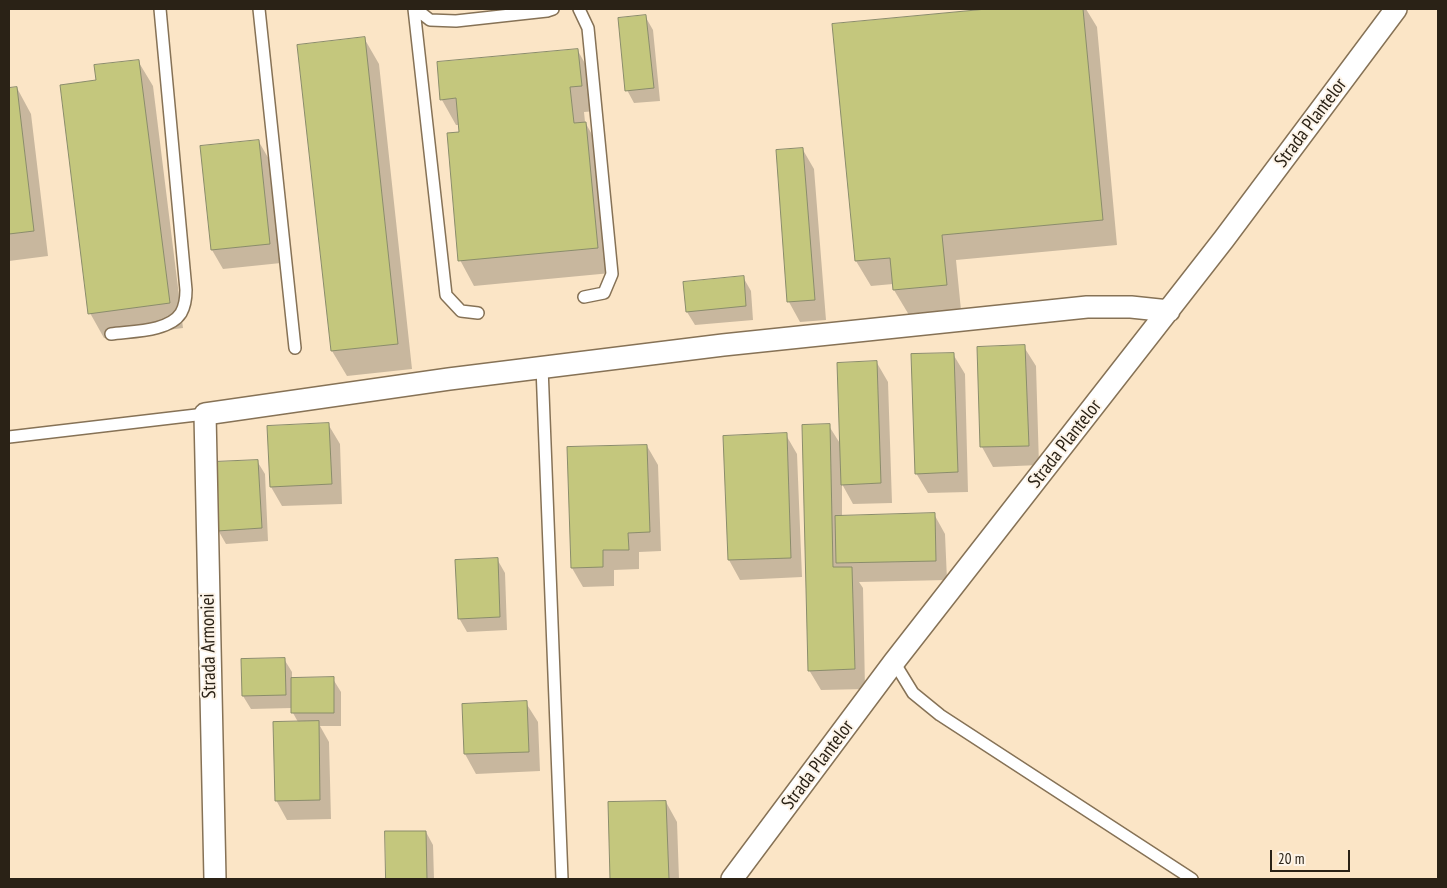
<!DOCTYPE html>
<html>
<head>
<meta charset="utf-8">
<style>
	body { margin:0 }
	#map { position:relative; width:1447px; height:888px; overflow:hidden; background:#fbe5c6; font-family:"PT Sans Narrow",sans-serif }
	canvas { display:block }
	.frame { position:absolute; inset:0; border:10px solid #2a2216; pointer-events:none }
	.scale { position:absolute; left:1270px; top:850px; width:80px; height:22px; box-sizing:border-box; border:2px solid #2a2216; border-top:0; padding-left:6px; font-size:15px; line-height:18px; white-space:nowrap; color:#2a2216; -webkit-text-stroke:4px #fdf4e8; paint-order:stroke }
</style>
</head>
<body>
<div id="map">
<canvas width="1447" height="888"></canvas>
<div class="frame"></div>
<div class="scale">20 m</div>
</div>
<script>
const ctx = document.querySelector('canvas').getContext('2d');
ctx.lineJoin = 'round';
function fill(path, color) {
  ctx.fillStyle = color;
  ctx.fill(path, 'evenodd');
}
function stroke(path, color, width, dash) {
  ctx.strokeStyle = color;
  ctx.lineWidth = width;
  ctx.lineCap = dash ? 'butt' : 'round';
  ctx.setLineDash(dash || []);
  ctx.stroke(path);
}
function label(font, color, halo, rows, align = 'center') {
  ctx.font = font + ' "PT Sans Narrow",sans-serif';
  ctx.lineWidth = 4;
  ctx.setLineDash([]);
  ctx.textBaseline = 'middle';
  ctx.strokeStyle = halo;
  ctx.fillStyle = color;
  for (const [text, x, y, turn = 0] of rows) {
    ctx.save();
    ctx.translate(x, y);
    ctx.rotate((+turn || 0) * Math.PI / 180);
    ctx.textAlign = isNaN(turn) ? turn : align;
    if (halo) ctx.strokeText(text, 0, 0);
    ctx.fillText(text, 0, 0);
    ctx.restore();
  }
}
fill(new Path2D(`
	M 1002,9 L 1086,9 L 1097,27 L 1117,245 L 956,260 L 961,310 L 909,315 L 894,290 L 893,284 L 871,286 L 856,261 L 834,25 Z
	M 645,16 L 653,30 L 660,101 L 634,103 L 627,90 Z
	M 364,38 L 379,64 L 412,369 L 347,376 L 332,351 Z
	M 578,51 L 592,76 L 596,111 L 584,112 L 585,122 L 600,149 L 611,273 L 474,286 L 460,260 L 460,125 L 456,125 L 442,100 Z
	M 138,61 L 153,86 L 183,328 L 104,338 L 90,313 L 97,81 Z
	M 17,88 L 31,114 L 48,256 L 9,261 L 9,89 Z
	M 259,142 L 270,161 L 281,263 L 223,269 L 212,250 Z
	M 803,150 L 814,169 L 826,320 L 800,322 L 789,302 L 777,151 Z
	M 743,277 L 751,291 L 753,320 L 695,325 L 687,312 Z
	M 1024,347 L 1036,366 L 1039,465 L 993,467 L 982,447 Z
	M 953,354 L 965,374 L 968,492 L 928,493 L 916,473 Z
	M 877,363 L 888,382 L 892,503 L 853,504 L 842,484 L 842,517 L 934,514 L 945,534 L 947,580 L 859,582 L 863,588 L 865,689 L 821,690 L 809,670 L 829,426 L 841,445 Z
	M 328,424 L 340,444 L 342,504 L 282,506 L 271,487 Z
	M 786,435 L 797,454 L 802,577 L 740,580 L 729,560 Z
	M 647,446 L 658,465 L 661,551 L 639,552 L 639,569 L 614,570 L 614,586 L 583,587 L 572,568 Z
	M 257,461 L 265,474 L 268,541 L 226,544 L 218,530 Z
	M 497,559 L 505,573 L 507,630 L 467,632 L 459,618 Z
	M 284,659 L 292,672 L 292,679 L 333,679 L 341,692 L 341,726 L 320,726 L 329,742 L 331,819 L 287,820 L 276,800 L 298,722 L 293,713 L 292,708 L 251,709 L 243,696 Z
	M 526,703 L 538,722 L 540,771 L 476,774 L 465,754 Z
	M 666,802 L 677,822 L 679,879 L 611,879 L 609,804 Z
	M 386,832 L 426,832 L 433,845 L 434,879 L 387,879 Z`), '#0003');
const building = new Path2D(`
	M 987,9 L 1083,9 L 1103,220 L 942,235 L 947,285 L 893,290 L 890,258 L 855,261 L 832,24 Z
	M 646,15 L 654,88 L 625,91 L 618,18 Z
	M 365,37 L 398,344 L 331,351 L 297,45 Z
	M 578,49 L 582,86 L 570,87 L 574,123 L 586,122 L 598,248 L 458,261 L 447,133 L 459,132 L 456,98 L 440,100 L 437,62 Z
	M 139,60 L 170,303 L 88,314 L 60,85 L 96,80 L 94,65 Z
	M 17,87 L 34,231 L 9,234 L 9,88 Z
	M 259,140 L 270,244 L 211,250 L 200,146 Z
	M 803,148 L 815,300 L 787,302 L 776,150 Z
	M 744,276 L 746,306 L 686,312 L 683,282 Z
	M 1025,345 L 1029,446 L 980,447 L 977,347 Z
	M 954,353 L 958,472 L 915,474 L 911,354 Z
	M 877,361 L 881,483 L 841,485 L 837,363 Z
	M 329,423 L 332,484 L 270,487 L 267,426 Z
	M 830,424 L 833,567 L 852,567 L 855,669 L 808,671 L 802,425 Z
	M 787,433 L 791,558 L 728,560 L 723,436 Z
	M 647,445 L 650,532 L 628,533 L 629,550 L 603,550 L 603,567 L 571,568 L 567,447 Z
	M 258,460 L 262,528 L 217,531 L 213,462 Z
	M 935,513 L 936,561 L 836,563 L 835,516 Z
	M 498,558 L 500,617 L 458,619 L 455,560 Z
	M 285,658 L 286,695 L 242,696 L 241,659 Z
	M 334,677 L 334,713 L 291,713 L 291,678 Z
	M 527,701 L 529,752 L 464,754 L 462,704 Z
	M 319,721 L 320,800 L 275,801 L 273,722 Z
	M 666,801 L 669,879 L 610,879 L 608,802 Z
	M 385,831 L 426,831 L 427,879 L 386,879 Z`);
fill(building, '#c4c77d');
stroke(building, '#8a8c6b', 1);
const lane = new Path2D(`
	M 259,9 L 295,348
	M 414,9 L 446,295 L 461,311 L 478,313
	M 416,9 L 430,20 L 456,21 L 547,11 L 553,9
	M 579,9 L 588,28 L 612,274 L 604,293 L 584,297
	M 111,334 C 131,331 169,332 181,313 C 185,306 186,298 186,290 L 160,9
	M 542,367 L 562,879
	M 9,437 L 205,414
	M 894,662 L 913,693 L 940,715 L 1192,879`);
const street = new Path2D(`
	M 215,879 L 205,414 L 449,379 L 723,345 L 1087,307 L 1131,307 L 1169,311
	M 732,879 L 894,662 L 1224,239 L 1396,9`);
stroke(lane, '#867256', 14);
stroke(street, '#867256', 24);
stroke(lane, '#fff', 11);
stroke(street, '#fff', 21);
label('19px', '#2a2216', '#fdf4e8', [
	["Strada Plantelor",1311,123,-53],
	["Strada Plantelor",1065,444,-52],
	["Strada Armoniei",209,646,-91],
	["Strada Plantelor",818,765,-53]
]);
</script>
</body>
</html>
